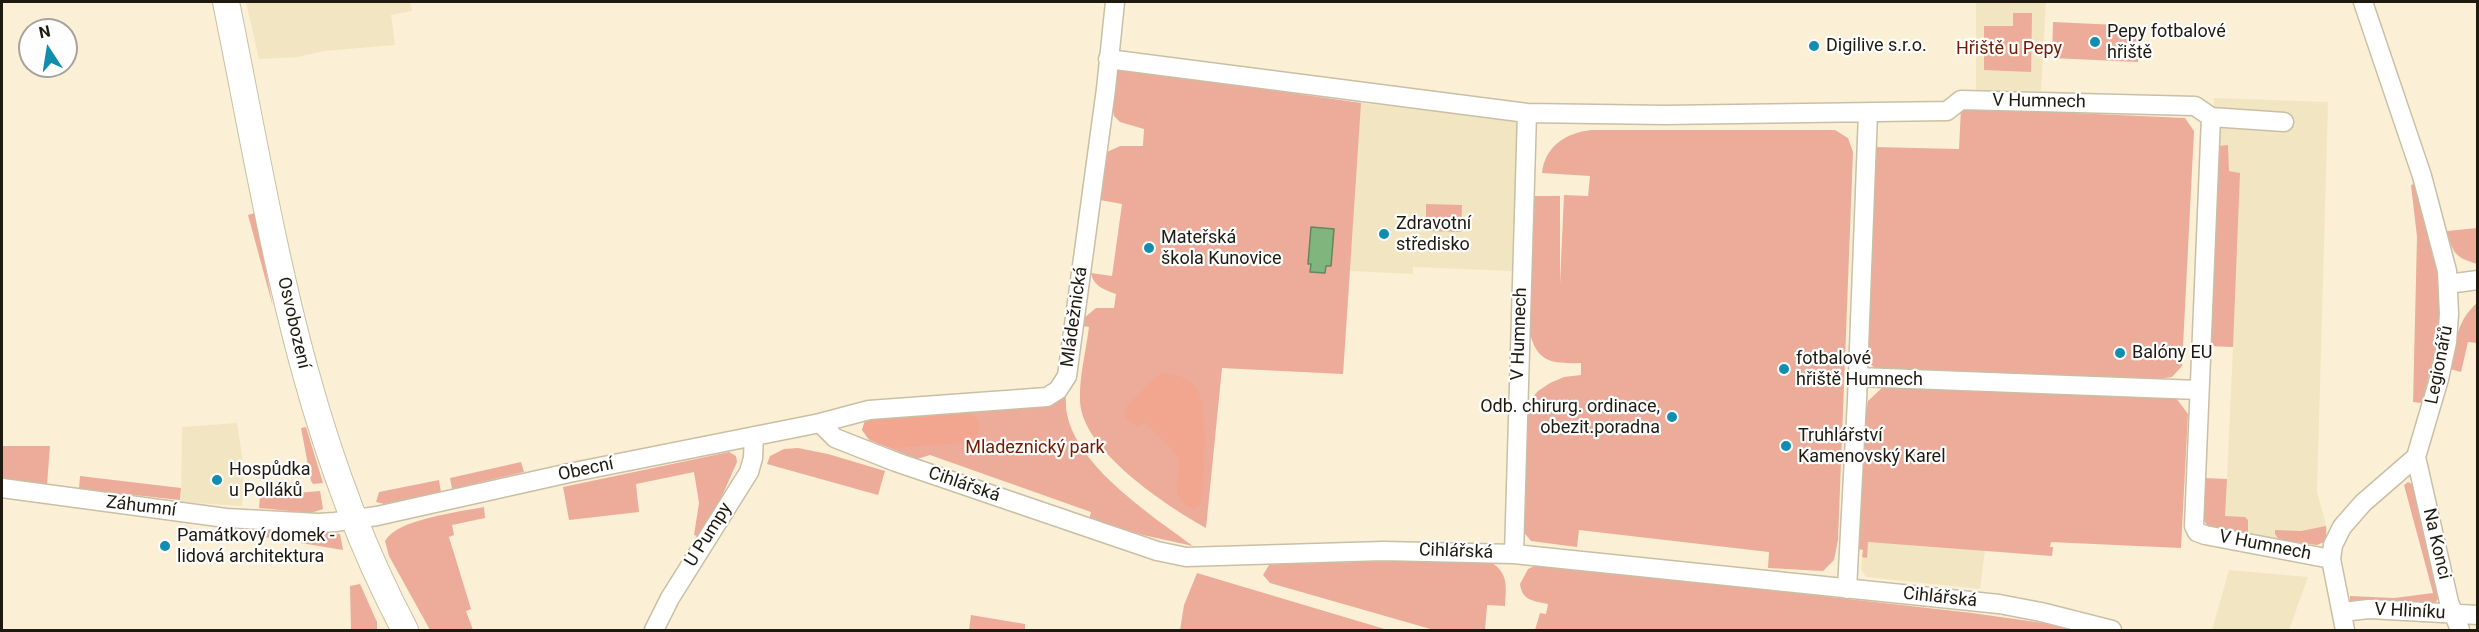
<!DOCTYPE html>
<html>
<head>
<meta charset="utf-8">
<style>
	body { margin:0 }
	#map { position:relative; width:2479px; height:632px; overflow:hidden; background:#fbf0d5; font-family:Roboto,sans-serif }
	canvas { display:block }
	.frame { position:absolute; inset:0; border:3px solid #1e1a10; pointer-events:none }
	.north { position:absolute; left:18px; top:18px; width:60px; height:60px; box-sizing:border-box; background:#fefefe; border:2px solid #a4a39f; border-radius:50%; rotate:348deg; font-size:16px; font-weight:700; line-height:24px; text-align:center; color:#1e1a10 }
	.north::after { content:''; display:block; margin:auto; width:21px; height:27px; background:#118dae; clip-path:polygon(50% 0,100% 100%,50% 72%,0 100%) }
</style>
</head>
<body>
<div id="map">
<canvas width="2479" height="632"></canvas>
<div class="frame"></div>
<div class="north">N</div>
</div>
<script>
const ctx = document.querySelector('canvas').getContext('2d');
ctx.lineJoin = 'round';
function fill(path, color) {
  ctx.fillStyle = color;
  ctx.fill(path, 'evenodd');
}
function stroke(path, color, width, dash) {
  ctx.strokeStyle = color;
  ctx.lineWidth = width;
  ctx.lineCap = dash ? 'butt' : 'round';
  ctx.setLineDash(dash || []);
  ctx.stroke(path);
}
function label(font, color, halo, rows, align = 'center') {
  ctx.font = font + ' Roboto,sans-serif';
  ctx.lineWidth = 4.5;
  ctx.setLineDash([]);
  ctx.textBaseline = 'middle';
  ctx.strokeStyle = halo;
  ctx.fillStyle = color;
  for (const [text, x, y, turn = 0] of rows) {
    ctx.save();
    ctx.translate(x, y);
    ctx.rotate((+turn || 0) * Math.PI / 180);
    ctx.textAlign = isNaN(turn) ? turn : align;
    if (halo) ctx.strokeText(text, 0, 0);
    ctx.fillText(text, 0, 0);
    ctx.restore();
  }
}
fill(new Path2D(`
	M 246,2 L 410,2 L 412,11 L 391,15 L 395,45 L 324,51 L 298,57 L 259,59 Z
	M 1976,2 L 2046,2 L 2041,91 L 1976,90 Z
	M 1152,74 L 1361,103 L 1520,121 L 1512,271 L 1413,267 L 1413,274 L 1350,271 L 1343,374 L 1222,368 L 1142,149 Z
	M 2214,98 L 2328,102 L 2317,492 L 2327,528 L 2326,541 L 2317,545 L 2279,540 L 2207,526 L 2227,478 L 2233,348 L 2214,152 Z
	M 237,423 L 244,469 L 242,506 L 181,502 L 182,427 Z
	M 1864,533 L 1986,542 L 1980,589 L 1866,577 L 1861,569 Z
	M 2229,570 L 2308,577 L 2289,630 L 2212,630 Z`), '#f2e5c2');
fill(new Path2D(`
	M 2013,13 L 2032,13 L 2031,72 L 1984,70 L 1984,26 L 2013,26 Z
	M 2053,22 L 2139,26 L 2138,62 L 2052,58 Z
	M 1123,69 L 1361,103 L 1343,374 L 1222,368 L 1206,528 C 1167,506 1082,451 1080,401 C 1079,377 1086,351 1089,327 L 1083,326 L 1084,318 L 1096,308 L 1114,308 L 1116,294 C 1105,290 1093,286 1091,273 L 1112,276 L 1122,204 L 1100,200 L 1107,152 L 1120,146 L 1143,146 L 1144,129 L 1120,122 L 1114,116 L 1112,105 L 1118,71 Z
	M 1961,108 L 2185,118 L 2194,131 L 2182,366 L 2172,377 L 2151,380 L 1875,368 L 1866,361 L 1874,147 L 1959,149 Z
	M 1591,130 L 1835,130 L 1848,138 L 1853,152 L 1838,540 L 1834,560 L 1823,571 L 1768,568 L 1769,552 L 1579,530 L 1577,547 L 1531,541 L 1522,530 L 1523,409 L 1538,391 L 1550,383 L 1564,377 L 1581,375 L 1581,363 C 1550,364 1536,362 1529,329 L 1534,196 L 1560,196 L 1560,284 L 1564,195 L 1588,196 L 1590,176 L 1542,173 C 1545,146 1566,133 1591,130 Z
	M 2228,145 L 2229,171 L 2240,173 L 2233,347 L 2206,346 L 2214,152 L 2219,146 Z
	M 2414,184 C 2426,226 2441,268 2440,312 C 2439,343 2429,373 2422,403 L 2413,402 L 2417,237 L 2411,185 Z
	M 1426,204 L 1462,205 L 1461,232 L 1426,231 Z
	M 255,213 L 273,307 L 248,215 Z
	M 2477,228 L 2478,228 L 2477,264 C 2455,257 2453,254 2447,231 Z
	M 2477,303 L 2477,343 L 2468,342 L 2461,372 L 2450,369 C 2455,343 2457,320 2477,303 Z
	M 1884,386 L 2176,398 L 2188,414 L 2181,548 L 2051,542 L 2050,547 L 2053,547 L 2052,556 L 1868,542 L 1867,558 L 1862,557 L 1863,550 L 1858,549 L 1863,433 L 1868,401 Z
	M 1066,397 C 1061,457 1150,514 1193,546 L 1143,535 L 1089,519 L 1091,512 L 930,455 L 917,459 L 869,440 L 862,430 L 865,420 L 905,412 L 1032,407 L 1051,404 Z
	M 306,427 L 323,483 L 313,484 L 311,481 L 301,428 Z
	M 2,446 L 50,446 L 47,485 L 2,478 Z
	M 798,448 L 828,454 L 885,471 L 878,495 L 767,464 L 770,456 L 784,449 Z
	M 729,452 L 736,456 L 737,462 L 718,505 L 697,536 L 694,535 L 699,503 L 694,472 L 636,484 L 639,512 L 569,520 L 563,487 Z
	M 521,462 L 524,472 L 452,489 L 450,478 Z
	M 80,476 L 181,488 L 180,500 L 79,489 Z
	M 2204,478 L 2227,479 L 2225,516 L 2245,517 L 2248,520 L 2248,534 C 2195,528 2202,528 2204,478 Z
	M 439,480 L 441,492 L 384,504 L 376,502 L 379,492 Z
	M 2408,482 L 2414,485 L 2440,596 L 2436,602 L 2350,601 L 2350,596 L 2394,598 L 2433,593 L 2404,485 Z
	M 320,491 L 323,509 L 311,513 L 259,508 L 260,496 Z
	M 484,507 L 485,518 L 452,525 L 454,535 L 449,537 L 471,609 L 466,611 L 473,630 L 430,630 L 389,556 L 385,541 C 397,519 459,512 484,507 Z
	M 252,524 L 340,534 L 343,550 L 252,535 Z
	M 2326,526 L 2326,541 L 2317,545 L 2279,540 L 2275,534 L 2275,530 L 2301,531 Z
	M 1393,561 L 1492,563 C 1509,574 1506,588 1505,606 L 1487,605 L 1485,630 L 1434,630 L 1270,583 L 1263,575 L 1269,565 L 1281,564 Z
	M 1539,564 L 1972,613 L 2043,623 L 2074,630 L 1535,630 L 1540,613 L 1546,614 L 1548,604 C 1534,601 1522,601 1520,584 L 1528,569 Z
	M 1197,573 L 1388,630 L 1180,630 L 1184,605 Z
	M 360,584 L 377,622 L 377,630 L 351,630 L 350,586 Z
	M 971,615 L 1025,624 L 1025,630 L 969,630 Z`), '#ecac99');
fill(new Path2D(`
	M 1163,373 C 1174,374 1189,377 1196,388 C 1209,406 1205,483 1200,505 L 1193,509 C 1164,496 1184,473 1178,458 C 1176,452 1152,430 1145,422 L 1137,427 L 1126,419 C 1126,397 1130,405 1141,392 C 1148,384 1154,379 1163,373 Z
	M 955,410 L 975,416 L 980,428 L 977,439 L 973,442 L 893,448 L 871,440 L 862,430 L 865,422 L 871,418 Z`), '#f2a690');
const water = new Path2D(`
	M 1311,227 L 1334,229 L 1331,266 L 1326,266 L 1325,273 L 1310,272 L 1311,264 L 1308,264 Z`);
fill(water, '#81b57e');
stroke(water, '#63865d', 1.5);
const street = new Path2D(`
	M 1108,59 L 1527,113 L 1665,115 L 1947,111 L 1961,100 L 2195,106 L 2211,117 L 2284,122
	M 2211,117 L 2194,526 L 2197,532 L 2205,535 L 2331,559
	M 2448,284 L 2478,280
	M 1858,377 L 2198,390
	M 820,423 L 835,438 L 896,462 L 1157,551 L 1186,557 L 1383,551 L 1514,554 L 1999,604 L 2041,612 L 2112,630
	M 2416,457 L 2449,602 L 2460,630
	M 2,488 L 226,518 L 318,523 L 335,522 L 377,516 L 569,473 L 820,423 L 869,410 L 1047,397 L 1058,390 L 1067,376 L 1106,89 L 1115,2
	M 1514,554 L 1527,113
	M 1847,589 L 1857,400 L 1868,113
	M 2342,612 L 2369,609 L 2478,615
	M 654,630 L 670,598 L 749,472 L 753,458 L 754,436
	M 2345,630 L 2331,559 L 2333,545 L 2342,527 L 2363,503 L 2416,457 L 2439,379 L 2447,342 L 2449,314 L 2447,271 L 2422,176 L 2363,2`);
const secondary = new Path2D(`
	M 226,2 C 270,218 300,433 405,630`);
stroke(street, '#c9bfa4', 21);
stroke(secondary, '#c9bfa4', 28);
stroke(street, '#fff', 18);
stroke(secondary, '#fff', 26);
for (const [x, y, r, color] of [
	[2095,42,6,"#118dae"],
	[1814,46,6,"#118dae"],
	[1384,234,6,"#118dae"],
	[1149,248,6,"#118dae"],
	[2120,353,6,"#118dae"],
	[1784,369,6,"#118dae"],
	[1672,417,6,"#118dae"],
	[1786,446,6,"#118dae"],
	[217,480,6,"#118dae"],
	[165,546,6,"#118dae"]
]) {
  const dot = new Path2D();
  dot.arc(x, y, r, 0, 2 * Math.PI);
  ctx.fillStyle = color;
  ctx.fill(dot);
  stroke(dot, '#fefefe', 2);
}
label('18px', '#1e1a10', '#fefefe', [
	["Pepy fotbalové",2107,32],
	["hřiště",2107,53],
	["Digilive s.r.o.",1826,46],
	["Zdravotní",1396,224],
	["středisko",1396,245],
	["Mateřská",1161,238],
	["škola Kunovice",1161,259],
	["Balóny EU",2132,353],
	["fotbalové",1796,359],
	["hřiště Humnech",1796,380],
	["Odb. chirurg. ordinace,",1660,407,"right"],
	["obezit.poradna",1660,428,"right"],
	["Truhlářství",1798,436],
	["Kamenovský Karel",1798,457],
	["Hospůdka",229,470],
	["u Polláků",229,491],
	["Památkový domek -",177,536],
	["lidová architektura",177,557]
], 'left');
label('18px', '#721b00', '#fefefe', [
	["Hřiště u Pepy",2009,49],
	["Mladeznický park",1035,448]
]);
label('18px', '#1e1a10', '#fefefe', [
	["V Humnech",2039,102,1],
	["Mládežnická",1075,317,-82],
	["Osvobození",293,323,77],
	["V Humnech",1520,334,-88],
	["Legionářů",2440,365,-79],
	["Obecní",586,470,-12],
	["Cihlářská",964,485,19],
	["Záhumní",141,507,7],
	["U Pumpy",709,535,-58],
	["Na Konci",2436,544,77],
	["V Humnech",2265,546,11],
	["Cihlářská",1456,552,2],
	["Cihlářská",1940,598,6],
	["V Hliníku",2410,612,3]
]);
</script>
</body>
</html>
